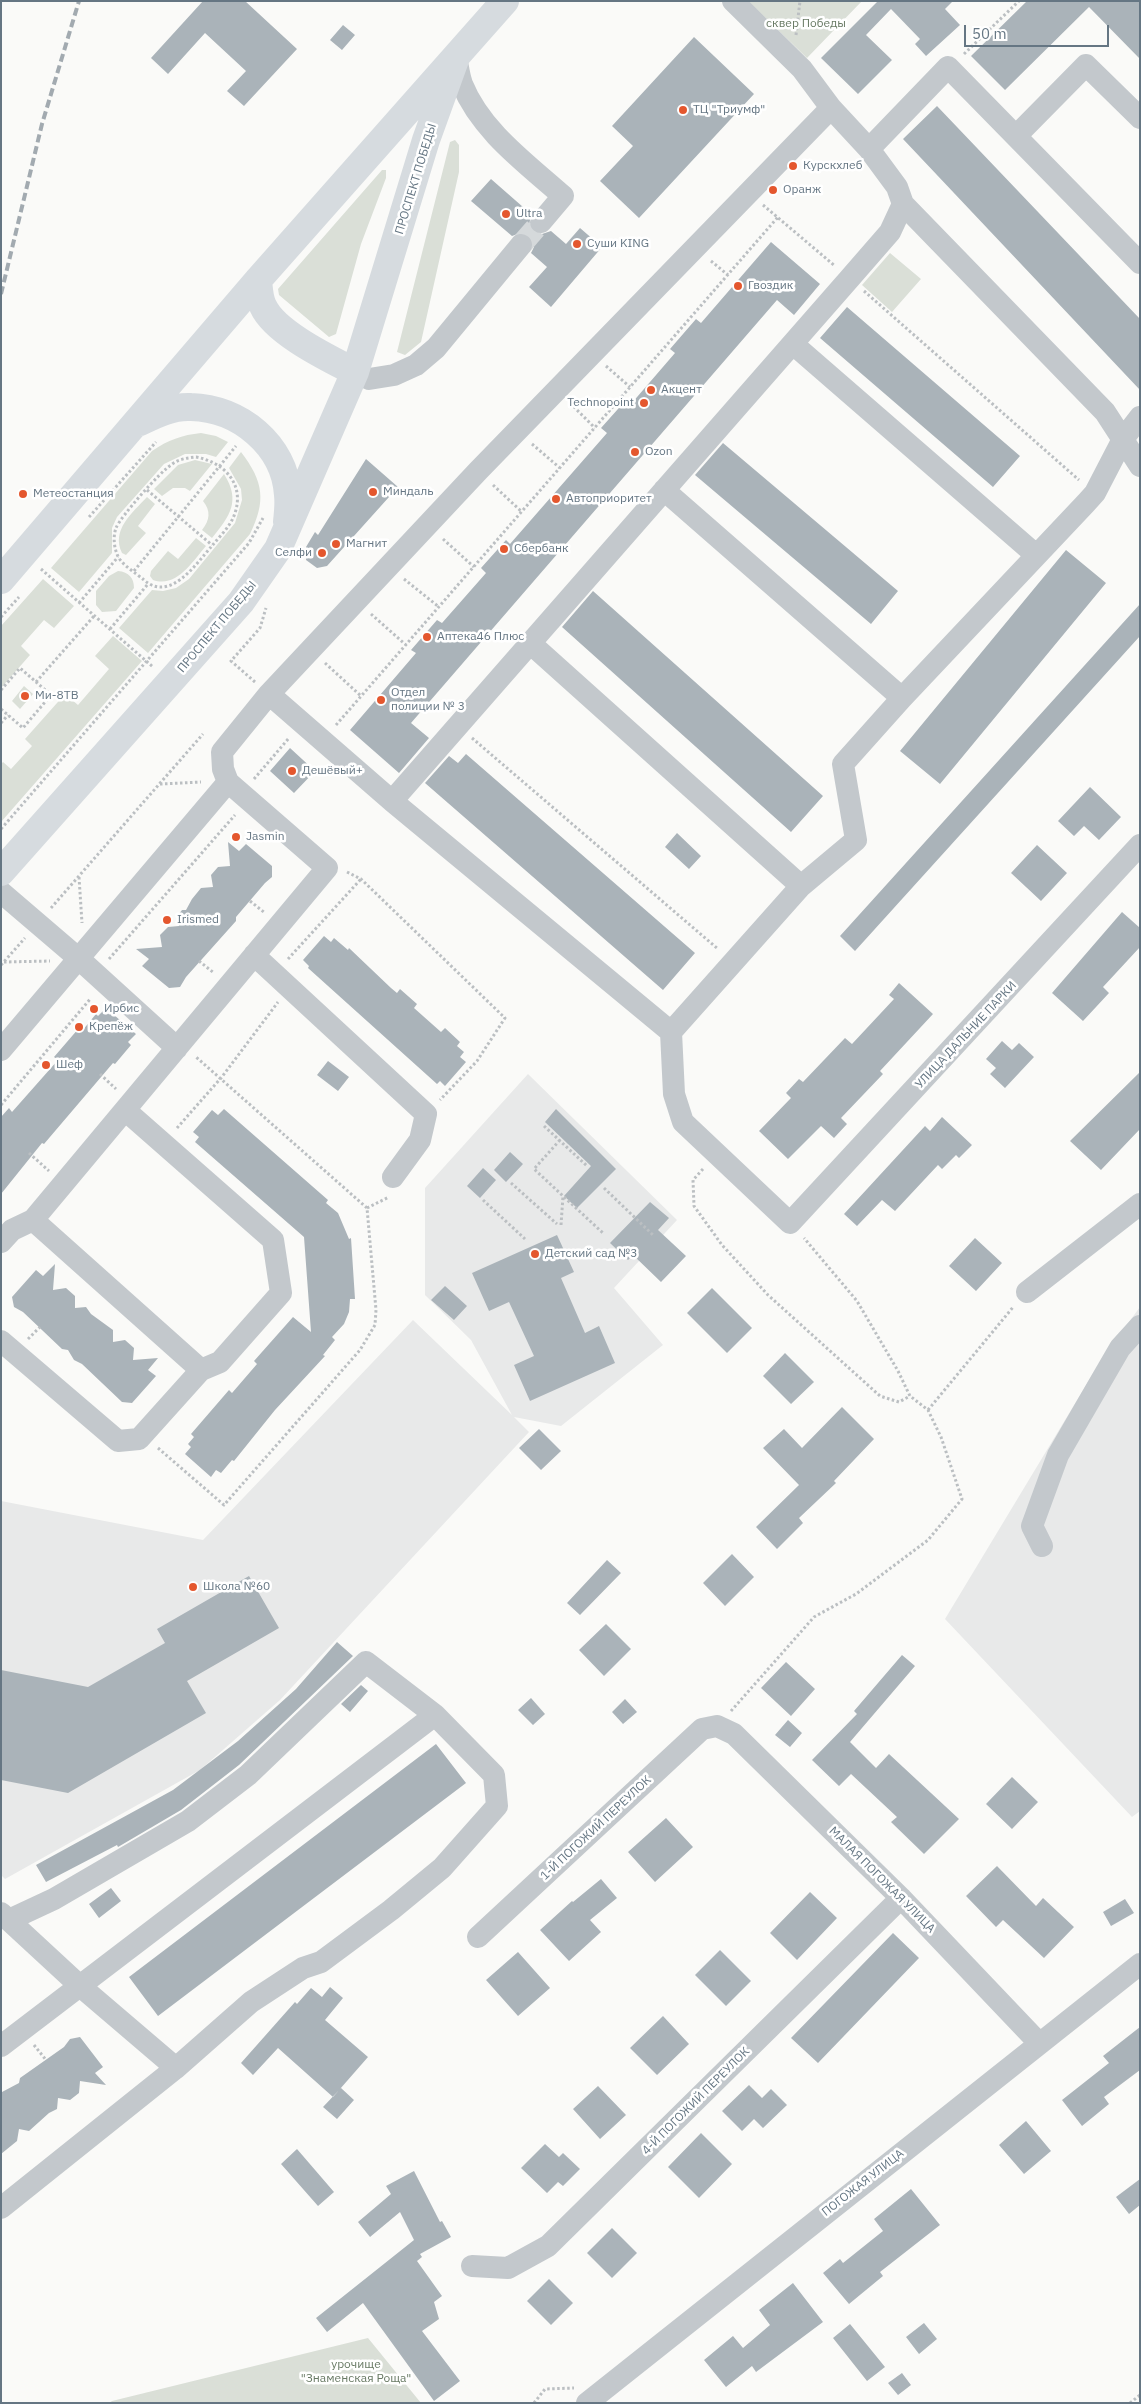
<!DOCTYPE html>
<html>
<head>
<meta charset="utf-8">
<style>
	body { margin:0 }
	#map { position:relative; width:1141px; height:2404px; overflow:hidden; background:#fafaf8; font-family:"IBM Plex Sans",sans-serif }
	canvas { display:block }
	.frame { position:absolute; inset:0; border:2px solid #657683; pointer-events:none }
	.scale { position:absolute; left:964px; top:25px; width:145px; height:22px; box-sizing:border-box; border:2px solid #657683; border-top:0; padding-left:6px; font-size:15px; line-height:18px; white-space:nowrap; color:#657683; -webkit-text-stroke:4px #fff; paint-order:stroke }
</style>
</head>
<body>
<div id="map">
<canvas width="1141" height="2404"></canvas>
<div class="frame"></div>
<div class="scale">50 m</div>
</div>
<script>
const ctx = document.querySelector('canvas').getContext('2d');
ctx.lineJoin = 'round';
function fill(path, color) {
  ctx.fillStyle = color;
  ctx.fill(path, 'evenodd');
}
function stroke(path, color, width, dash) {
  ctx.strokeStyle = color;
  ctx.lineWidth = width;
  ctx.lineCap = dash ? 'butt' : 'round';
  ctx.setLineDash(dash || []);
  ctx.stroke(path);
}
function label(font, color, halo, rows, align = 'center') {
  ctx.font = font + ' "IBM Plex Sans",sans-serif';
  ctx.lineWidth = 5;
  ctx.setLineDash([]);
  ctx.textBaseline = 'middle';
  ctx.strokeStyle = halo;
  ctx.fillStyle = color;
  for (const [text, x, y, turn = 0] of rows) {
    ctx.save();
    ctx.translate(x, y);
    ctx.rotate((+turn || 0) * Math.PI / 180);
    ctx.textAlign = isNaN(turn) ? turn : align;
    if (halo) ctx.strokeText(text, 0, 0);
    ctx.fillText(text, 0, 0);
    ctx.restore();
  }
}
fill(new Path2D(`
	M 528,1074 L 677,1220 L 614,1288 L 663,1345 L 561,1426 L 514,1417 L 529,1432 L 280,1700 L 200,1770 L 5,1879 L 1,1875 L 1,1501 L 203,1540 L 413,1320 L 512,1415 L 471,1340 L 425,1295 L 425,1188 Z
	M 1140,1307 L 1140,1811 L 1132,1817 L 945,1619 L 1103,1357 Z`), '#e8e9e9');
fill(new Path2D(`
	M 748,1 L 862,1 L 807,58 Z
	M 455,140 L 459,145 L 459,172 L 421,342 L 405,355 L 397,352 L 450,142 Z
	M 382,170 L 386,170 L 386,178 L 361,244 L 336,334 L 329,337 L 279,295 L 278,289 Z
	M 890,253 L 921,279 L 892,312 L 862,285 Z
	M 201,433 L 216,436 L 228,442 L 216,457 L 206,454 L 185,454 L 164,464 L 117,517 L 112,528 L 112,553 L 79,592 L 51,568 L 152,451 C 168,440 182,435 201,433 Z
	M 241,452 C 264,482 266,501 250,534 L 148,653 L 119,628 L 152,590 L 163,591 L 176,588 L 189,579 L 235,523 L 242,500 L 241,489 L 229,468 Z
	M 195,460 L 212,464 L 190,491 L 185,488 L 173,488 L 162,496 L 154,489 L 178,465 Z
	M 224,474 C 241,501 230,516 212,538 L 202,530 C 210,520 211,511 203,501 Z
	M 147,497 L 155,504 L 138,526 L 146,533 L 126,555 L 122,553 C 111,530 132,513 147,497 Z
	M 196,538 L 206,546 C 192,562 177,588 153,580 L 150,576 L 151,571 L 168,551 L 178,559 Z
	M 118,571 C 129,572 134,578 134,588 L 116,611 L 102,612 L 96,605 L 96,591 L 109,576 Z
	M 43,579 L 74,606 L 54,628 L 44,620 L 21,646 L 30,655 L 1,688 L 1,626 Z
	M 113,636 L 142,661 L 1,822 L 1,764 L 3,762 L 11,769 L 32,746 L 25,739 L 65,694 L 78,705 L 109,669 L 95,656 Z
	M 24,686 L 33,694 L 20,709 L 12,701 Z
	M 368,2338 L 421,2403 L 109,2403 L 112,2401 Z`), '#dadfd7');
fill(new Path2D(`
	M 203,1 L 245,1 L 297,49 L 244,106 L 227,91 L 246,71 L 205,33 L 168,74 L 151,58 Z
	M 878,1 L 953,1 L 945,9 L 960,25 L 926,56 L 915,44 L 920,39 L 891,9 L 866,35 L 892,60 L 858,94 L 821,58 Z
	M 1027,1 L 1140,1 L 1140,59 L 1089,7 L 1005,90 L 971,56 Z
	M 343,25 L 355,35 L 342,50 L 330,40 Z
	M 694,37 L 754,94 L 639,218 L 600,181 L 633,146 L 612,126 Z
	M 937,106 L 1140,319 L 1140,390 L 903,139 Z
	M 491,179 L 531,214 L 529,226 L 533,232 L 539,235 L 551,231 L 566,244 L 580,228 L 602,247 L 551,307 L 529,287 L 547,267 L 531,253 L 534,247 L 530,235 L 523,232 L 512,236 L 471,201 Z
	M 771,242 L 820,284 L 794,315 L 777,300 L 411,723 L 429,738 L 399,773 L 350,730 L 416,653 L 411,650 L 437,620 L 442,623 L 486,573 L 481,568 L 506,540 L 510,544 L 607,433 L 601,428 L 626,400 L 631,404 L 675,353 L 670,349 L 696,319 L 701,323 Z
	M 847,307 L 1020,456 L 993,487 L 820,338 Z
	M 723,443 L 898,591 L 871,624 L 695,475 Z
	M 366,459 L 398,487 L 327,566 L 317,568 L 306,560 L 306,547 L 315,532 L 318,535 Z
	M 1066,550 L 1106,583 L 940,784 L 900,751 Z
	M 593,591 L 823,796 L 791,832 L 562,627 Z
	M 1140,604 L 1140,636 L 855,951 L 840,936 Z
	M 290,748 L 315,771 L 294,793 L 270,771 Z
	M 466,754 L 695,953 L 663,990 L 425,783 L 449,756 L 458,763 Z
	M 1090,787 L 1121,817 L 1099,840 L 1084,826 L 1074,836 L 1058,821 Z
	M 677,833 L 701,856 L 689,869 L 665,847 Z
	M 228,842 L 239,851 L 246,844 L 272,866 L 272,877 L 265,883 L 236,917 L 236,921 L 186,977 L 180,987 L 169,988 L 142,966 L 149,959 L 136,949 L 162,947 L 160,935 L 168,927 L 179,926 L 178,915 L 182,910 L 186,910 L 192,899 L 201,888 L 213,887 L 211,875 L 218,867 L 230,866 Z
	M 1037,845 L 1067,873 L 1041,901 L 1011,873 Z
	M 1122,912 L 1140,928 L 1140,947 L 1103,987 L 1109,993 L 1083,1021 L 1052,993 Z
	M 324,936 L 331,942 L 334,938 L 348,950 L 349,948 L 391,988 L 397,993 L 400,989 L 417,1004 L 414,1008 L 441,1032 L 445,1028 L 460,1042 L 457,1046 L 464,1052 L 460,1057 L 466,1062 L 445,1086 L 440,1081 L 437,1084 L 308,968 L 309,966 L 303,960 Z
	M 899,983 L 933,1014 L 880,1071 L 883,1074 L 841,1118 L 847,1124 L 834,1138 L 821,1126 L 788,1159 L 759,1131 L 791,1098 L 786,1093 L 799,1079 L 803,1082 L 845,1038 L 852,1044 L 894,999 L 889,995 Z
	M 106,1008 L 136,1034 L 128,1042 L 131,1045 L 115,1064 L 113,1063 L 44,1144 L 42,1143 L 1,1194 L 1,1117 L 9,1108 L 12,1112 L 58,1060 L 54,1057 L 79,1028 L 82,1031 L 96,1014 L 98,1016 Z
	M 1002,1041 L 1012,1050 L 1019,1043 L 1034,1057 L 1005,1088 L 990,1074 L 996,1068 L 986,1059 Z
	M 328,1061 L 349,1077 L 338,1091 L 317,1075 Z
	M 1140,1072 L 1140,1129 L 1101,1170 L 1070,1141 Z
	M 224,1109 L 328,1200 L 326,1203 L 338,1213 L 349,1239 L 351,1238 L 355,1299 L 350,1299 L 349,1312 L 344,1324 L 332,1337 L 335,1340 L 323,1355 L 325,1356 L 275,1410 L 234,1461 L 232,1460 L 221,1473 L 216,1470 L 211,1477 L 185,1454 L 191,1447 L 188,1444 L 194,1437 L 191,1434 L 229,1390 L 232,1393 L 257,1364 L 254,1361 L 293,1317 L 311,1332 L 304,1237 L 195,1142 L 199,1137 L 193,1132 L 212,1110 L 218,1115 Z
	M 556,1109 L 616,1169 L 577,1208 L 564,1196 L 591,1166 L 545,1122 Z
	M 942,1117 L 972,1145 L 959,1158 L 956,1155 L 942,1169 L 938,1165 L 895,1211 L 882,1200 L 857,1226 L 844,1214 L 925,1126 L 930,1131 Z
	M 510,1152 L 523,1164 L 506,1182 L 494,1170 Z
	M 483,1168 L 496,1180 L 480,1198 L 467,1186 Z
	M 650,1202 L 669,1218 L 658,1230 L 686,1256 L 661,1282 L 633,1255 L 628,1260 L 610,1243 Z
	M 557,1235 L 574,1272 L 561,1278 L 585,1333 L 599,1326 L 615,1363 L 530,1401 L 514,1365 L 534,1356 L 509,1302 L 489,1311 L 472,1273 Z
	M 975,1238 L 1002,1263 L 976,1291 L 949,1266 Z
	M 55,1264 L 53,1290 L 66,1288 L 75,1296 L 75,1308 L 86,1307 L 91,1314 L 113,1330 L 113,1342 L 125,1340 L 134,1348 L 133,1360 L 158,1358 L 148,1370 L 156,1376 L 132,1403 L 122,1402 L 82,1364 L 74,1360 L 68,1350 L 62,1349 L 23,1312 L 14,1307 L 12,1297 L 36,1270 L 43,1276 Z
	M 445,1286 L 467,1306 L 454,1320 L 431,1300 Z
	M 712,1288 L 752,1328 L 727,1353 L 687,1313 Z
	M 785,1353 L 814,1382 L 791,1404 L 763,1376 Z
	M 842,1407 L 874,1439 L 834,1481 L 836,1483 L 799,1518 L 803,1523 L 777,1549 L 756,1527 L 799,1485 L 763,1448 L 784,1429 L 802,1448 Z
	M 539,1429 L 561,1451 L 541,1470 L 519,1448 Z
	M 732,1554 L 754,1577 L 725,1606 L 703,1583 Z
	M 607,1560 L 621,1573 L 580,1615 L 567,1603 Z
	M 249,1576 L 279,1628 L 187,1681 L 206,1713 L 68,1793 L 1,1780 L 1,1670 L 88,1687 L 165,1643 L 157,1629 Z
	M 606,1624 L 631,1649 L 604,1676 L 579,1650 Z
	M 337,1642 L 353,1656 L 239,1765 L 181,1810 L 118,1847 L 117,1845 L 46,1882 L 36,1865 L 173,1790 L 238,1741 L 296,1689 Z
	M 902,1655 L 915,1666 L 850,1742 L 876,1768 L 889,1754 L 959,1819 L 924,1854 L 891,1822 L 897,1817 L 851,1774 L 839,1786 L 812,1760 L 857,1714 L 854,1711 Z
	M 786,1662 L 815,1689 L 791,1716 L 761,1688 Z
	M 361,1685 L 368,1691 L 350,1712 L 341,1704 Z
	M 531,1698 L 545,1714 L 533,1725 L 518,1710 Z
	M 625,1699 L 637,1712 L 623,1724 L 612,1712 Z
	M 788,1720 L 802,1733 L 790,1747 L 775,1735 Z
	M 436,1744 L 466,1783 L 158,2016 L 129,1977 Z
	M 1012,1777 L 1038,1802 L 1012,1829 L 986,1804 Z
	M 666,1818 L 693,1847 L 655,1882 L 628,1852 Z
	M 997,1866 L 1036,1906 L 1043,1898 L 1074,1927 L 1044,1958 L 1003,1920 L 996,1927 L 966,1896 Z
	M 601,1879 L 617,1898 L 590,1920 L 601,1932 L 569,1961 L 540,1930 L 572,1901 L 573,1902 Z
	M 111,1888 L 121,1901 L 99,1918 L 89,1904 Z
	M 810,1892 L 837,1918 L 797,1960 L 770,1933 Z
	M 1125,1899 L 1134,1913 L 1111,1926 L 1103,1912 Z
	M 893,1933 L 919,1958 L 818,2063 L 791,2038 Z
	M 720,1950 L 751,1981 L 726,2006 L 695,1975 Z
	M 518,1952 L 550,1988 L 518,2016 L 486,1980 Z
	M 330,1987 L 343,1998 L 325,2020 L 368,2057 L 333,2097 L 278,2048 L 253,2075 L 241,2063 L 295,2002 L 297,2004 L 311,1988 L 322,1997 Z
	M 663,2016 L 689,2044 L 657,2075 L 630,2048 Z
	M 1140,2027 L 1140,2070 L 1104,2097 L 1109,2104 L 1082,2126 L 1062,2100 L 1109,2063 L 1103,2056 Z
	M 80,2037 L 103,2067 L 95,2073 L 106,2085 L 80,2081 L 79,2093 L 70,2100 L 58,2098 L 57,2109 L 49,2113 L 29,2131 L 19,2129 L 17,2141 L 1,2154 L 2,2092 L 19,2083 L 20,2078 L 64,2047 L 70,2039 Z
	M 749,2085 L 762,2098 L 771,2089 L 787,2105 L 763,2128 L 754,2119 L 742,2131 L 722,2111 Z
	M 598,2086 L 626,2115 L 600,2139 L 573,2109 Z
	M 341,2088 L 354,2100 L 337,2119 L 323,2107 Z
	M 1026,2121 L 1051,2151 L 1024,2174 L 999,2145 Z
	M 701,2133 L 732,2164 L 699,2198 L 668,2167 Z
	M 545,2144 L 559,2157 L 563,2153 L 580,2169 L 563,2186 L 558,2182 L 547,2193 L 521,2168 Z
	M 297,2149 L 334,2192 L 318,2206 L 281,2164 Z
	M 414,2171 L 440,2222 L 442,2221 L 451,2237 L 420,2254 L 422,2257 L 417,2261 L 442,2296 L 434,2302 L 439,2319 L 422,2331 L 460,2381 L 434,2401 L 363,2303 L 327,2332 L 316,2318 L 414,2240 L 400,2212 L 370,2237 L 358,2222 L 391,2194 L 386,2186 Z
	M 1140,2179 L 1140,2205 L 1129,2214 L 1116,2197 Z
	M 911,2189 L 940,2225 L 880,2272 L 883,2276 L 849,2304 L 823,2273 L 840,2259 L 843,2263 L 883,2231 L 874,2219 Z
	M 612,2228 L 637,2253 L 612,2278 L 587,2253 Z
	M 549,2279 L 573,2303 L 551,2325 L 527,2301 Z
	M 793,2283 L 823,2322 L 756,2372 L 752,2366 L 726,2387 L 704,2360 L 733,2336 L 743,2348 L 770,2325 L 759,2310 Z
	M 924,2323 L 937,2339 L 919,2354 L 906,2337 Z
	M 850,2324 L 885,2367 L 867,2381 L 833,2338 Z
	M 902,2373 L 911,2385 L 898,2395 L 888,2383 Z`), '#aab3b9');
stroke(new Path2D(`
	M 521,245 L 541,222`), '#d5d9db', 22, [22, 11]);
stroke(new Path2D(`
	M 796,35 L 800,1
	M 964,54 L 1019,1
	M 763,205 L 835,266
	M 711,261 L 728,275
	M 864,291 L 1079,480
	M 606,366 L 630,387
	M 570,403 L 595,428
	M 532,444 L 560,468
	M 196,457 C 223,462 245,483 235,513 C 231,526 219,537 211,547 C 196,564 170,603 144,580 C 136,573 120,564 117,554 C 114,547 113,536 116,528 C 121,516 160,472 171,465 C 178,459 187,458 196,457 Z
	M 493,485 L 522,512
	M 147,490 L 212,545
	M 89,517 L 156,442
	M 443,539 L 474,567
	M 41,569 L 153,667
	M 134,571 L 236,446
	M 404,579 L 439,607
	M 79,603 L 118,557
	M 371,614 L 406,645
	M 1,617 L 19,597
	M 110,629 L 148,584
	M 325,663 L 361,696
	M 36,682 L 94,616
	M 255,682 L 231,661 L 260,628 L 266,608
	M 1,690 L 20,668 L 51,695 L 23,728 L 1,709
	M 1,723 L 8,715
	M 336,725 L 778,217
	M 472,738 L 718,949
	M 254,779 L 289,738
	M 160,784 L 201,782
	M 1,829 L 249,543 L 263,518
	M 347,872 L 361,879 L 505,1018 L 477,1061 L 440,1100
	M 79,877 L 82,923
	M 250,901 L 265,913
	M 51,908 L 203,734
	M 109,959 L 235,815
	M 288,959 L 361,879
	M 199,961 L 214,973
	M 4,962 L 50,961
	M 1,965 L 25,938
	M 100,1074 L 116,1089
	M 1,1105 L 91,998
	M 544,1126 L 587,1166
	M 177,1128 L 221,1078 L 278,1002
	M 560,1140 L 534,1169 L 604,1234
	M 29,1153 L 49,1171
	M 703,1169 L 693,1180 L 694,1206 L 722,1245 L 768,1295 L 880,1396 L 899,1402 L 910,1396
	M 511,1183 L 557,1224
	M 604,1188 L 653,1235
	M 483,1200 L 525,1239
	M 367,1208 L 389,1197
	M 561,1225 L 563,1196
	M 28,1339 L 40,1327
	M 928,1410 L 1014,1306
	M 158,1448 L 224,1505 L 360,1350 L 375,1325 L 376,1310 L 367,1208 L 196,1057
	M 731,1711 L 814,1617 L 856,1594 L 928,1540 L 962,1499 L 941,1437 L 928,1410 L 910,1396 L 898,1371 L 857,1301 L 804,1238
	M 34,2045 L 46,2060
	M 534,2403 L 545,2389 L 574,2388
	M 1130,2403 L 1140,2395`), '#bbbfc2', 3, [2.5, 2.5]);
stroke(new Path2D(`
	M 733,1 L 802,69 L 831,108 L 869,149 L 897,187 L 903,204 L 1105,412 L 1140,466
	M 456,57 C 458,66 459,76 462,84 C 481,131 526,163 563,196 L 541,222
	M 1016,136 L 1086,65 L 1140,118
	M 869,149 L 948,67 L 1140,263
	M 793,344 L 1036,555
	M 355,372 L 369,379 L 394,375 L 416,365 L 436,348 L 521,245
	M 664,490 L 902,698
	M 530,643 L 801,886
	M 269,694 L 392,801 L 671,1032 L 801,886 L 856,840 L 843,764 L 902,698 L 1086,503 L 1095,493 L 1123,439 L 1140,417
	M 392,801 L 850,278 L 890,232 L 903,204
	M 1,892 L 78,958 L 177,1048
	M 254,955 L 426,1114 L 420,1140 L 393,1177
	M 671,1032 L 674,1094 L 683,1122 L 790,1223 L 1140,845
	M 1,1050 L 228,782 L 223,769 L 222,752 L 269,694 L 478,471 L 831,108
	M 125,1110 L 273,1240 L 281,1293 L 220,1362 L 201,1370
	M 1,1242 L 12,1230 L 33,1220 L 327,868 L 228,782
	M 1027,1292 L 1140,1204
	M 1,1341 L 118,1441 L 139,1439 L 201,1370 L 33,1220
	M 1042,1546 L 1032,1526 L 1058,1455 L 1120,1348 L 1140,1326
	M 1,1913 L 80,1986 L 176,2068
	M 478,1937 L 702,1729 L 717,1726 L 734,1734 L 901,1898 L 1039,2043
	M 1,2046 L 435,1715 L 366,1662 L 248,1775 L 188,1821 L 54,1899 L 9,1920
	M 1,2208 L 176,2068 L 251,2002 L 303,1968 L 321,1962 L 391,1910 L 442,1868 L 497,1806 L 494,1775 L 435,1715
	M 472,2266 L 508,2268 L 548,2246 L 901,1898
	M 587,2403 L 1140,1964`), '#c3c8cc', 22);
stroke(new Path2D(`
	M 258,280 C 259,289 259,298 263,306 C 275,333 330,359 355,372
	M 140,422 C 156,414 173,406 191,407 C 239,408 285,445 288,495 C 289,503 288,513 287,522
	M 1,580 L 258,280 L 505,1
	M 1,872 L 241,602 L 278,549 L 355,372 L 426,140 L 456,57`), '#d6dbdf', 28);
stroke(new Path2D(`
	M 1,294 L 42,124 L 79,1`), '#a2aab0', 4, [8, 4]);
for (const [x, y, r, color] of [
	[683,110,5,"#e4572e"],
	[793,166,5,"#e4572e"],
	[773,190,5,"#e4572e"],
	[506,214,5,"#e4572e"],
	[577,244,5,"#e4572e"],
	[738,286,5,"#e4572e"],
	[651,390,5,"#e4572e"],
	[644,403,5,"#e4572e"],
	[635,452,5,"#e4572e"],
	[373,492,5,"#e4572e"],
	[23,494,5,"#e4572e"],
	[556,499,5,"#e4572e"],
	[336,544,5,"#e4572e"],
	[504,549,5,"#e4572e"],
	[322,553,5,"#e4572e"],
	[427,637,5,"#e4572e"],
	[25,696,5,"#e4572e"],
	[381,700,5,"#e4572e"],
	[292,771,5,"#e4572e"],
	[236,837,5,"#e4572e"],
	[167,920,5,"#e4572e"],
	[94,1009,5,"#e4572e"],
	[79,1027,5,"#e4572e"],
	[46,1065,5,"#e4572e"],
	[535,1254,5,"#e4572e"],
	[193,1587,5,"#e4572e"]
]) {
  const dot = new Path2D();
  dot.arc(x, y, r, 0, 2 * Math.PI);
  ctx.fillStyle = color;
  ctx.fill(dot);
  stroke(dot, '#fff', 2);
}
label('12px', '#687a64', '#fff', [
	["сквер Победы",806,24],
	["урочище",356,2365],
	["\"Знаменская Роща\"",356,2379]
]);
label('12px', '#657683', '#fff', [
	["ТЦ \"Триумф\"",693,110],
	["Курскхлеб",803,166],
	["Оранж",783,190],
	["Ultra",516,214],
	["Суши KING",587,244],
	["Гвоздик",748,286],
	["Акцент",661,390],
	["Technopoint",634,403,"right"],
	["Ozon",645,452],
	["Миндаль",383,492],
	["Метеостанция",33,494],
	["Автоприоритет",566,499],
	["Магнит",346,544],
	["Сбербанк",514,549],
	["Селфи",312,553,"right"],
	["Аптека46 Плюс",437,637],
	["Отдел",391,693],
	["полиции № 3",391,707],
	["Ми-8ТВ",35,696],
	["Дешёвый+",302,771],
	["Jasmin",246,837],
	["Irismed",177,920],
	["Ирбис",104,1009],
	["Крепёж",89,1027],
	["Шеф",56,1065],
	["Детский сад №3",545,1254],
	["Школа №60",203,1587]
], 'left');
label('12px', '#657683', '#fff', [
	["ПРОСПЕКТ ПОБЕДЫ",416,179,-73],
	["ПРОСПЕКТ ПОБЕДЫ",217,627,-50],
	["УЛИЦА ДАЛЬНИЕ ПАРКИ",966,1035,-47],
	["1-Й ПОГОЖИЙ ПЕРЕУЛОК",596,1828,-43],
	["МАЛАЯ ПОГОЖАЯ УЛИЦА",882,1880,45],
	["4-Й ПОГОЖИЙ ПЕРЕУЛОК",696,2101,-45],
	["ПОГОЖАЯ УЛИЦА",863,2183,-38]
]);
</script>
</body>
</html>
